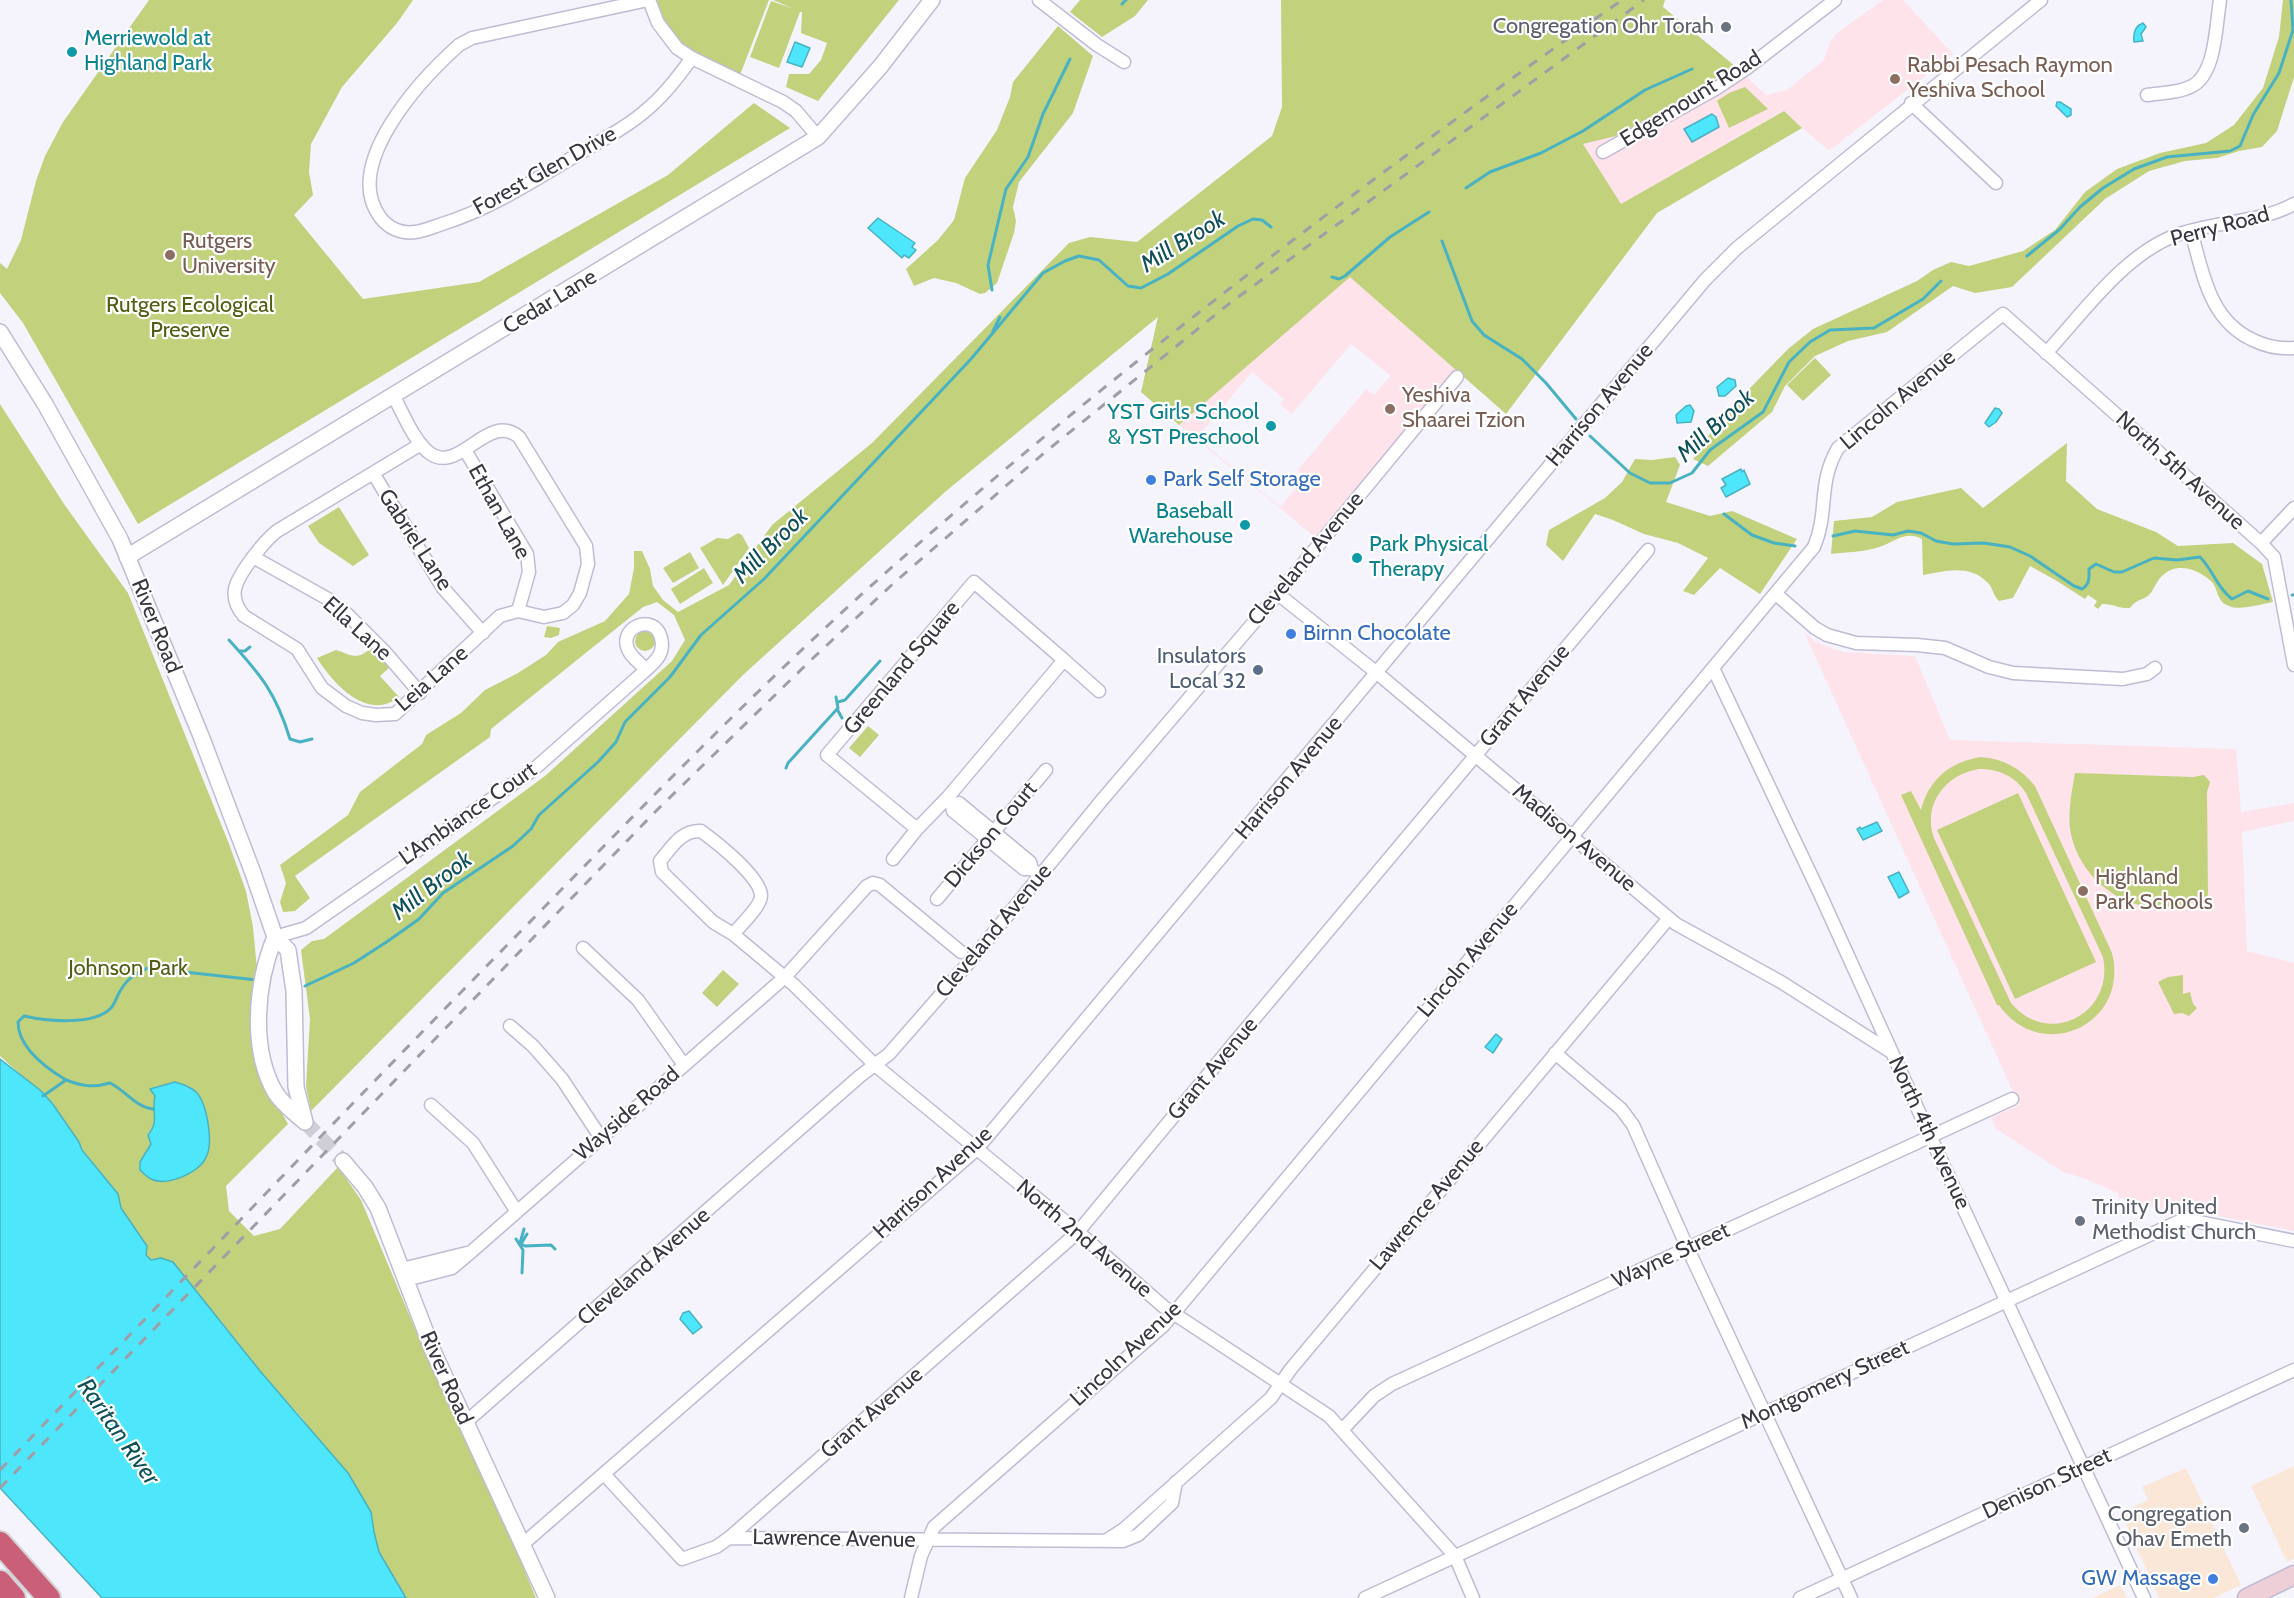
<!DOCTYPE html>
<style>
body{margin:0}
canvas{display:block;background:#f5f4fd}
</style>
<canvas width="2294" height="1598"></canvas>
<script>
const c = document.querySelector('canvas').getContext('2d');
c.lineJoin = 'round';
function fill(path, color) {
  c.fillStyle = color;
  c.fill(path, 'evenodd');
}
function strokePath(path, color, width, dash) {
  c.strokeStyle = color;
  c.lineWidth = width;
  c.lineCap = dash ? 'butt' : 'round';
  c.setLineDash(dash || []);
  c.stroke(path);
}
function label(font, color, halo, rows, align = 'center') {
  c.font = font + ' Cabin,sans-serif';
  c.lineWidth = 4.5;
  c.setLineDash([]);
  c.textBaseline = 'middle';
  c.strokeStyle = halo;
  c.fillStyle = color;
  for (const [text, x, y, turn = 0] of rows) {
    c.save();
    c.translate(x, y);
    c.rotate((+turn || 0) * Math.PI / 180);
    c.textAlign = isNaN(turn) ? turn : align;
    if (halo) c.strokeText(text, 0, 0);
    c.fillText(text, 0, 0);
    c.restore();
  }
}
fill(new Path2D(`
 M2294,1466V1559L2287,1562L2251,1486Z
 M2186,1468L2241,1585L2214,1598H2159L2126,1524L2129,1523L2124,1512L2148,1500L2142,1487Z
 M2120,1585L2127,1598H2092Z`), '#fae7d7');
fill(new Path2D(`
 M1883,0H1903L1953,54L1829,151L1783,111L1621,204L1583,144L1616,136L1667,108L1735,66L1766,95L1787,90L1824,60L1830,42L1837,33Z
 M1350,276L1460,374L1321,542L1179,425ZM1351,344L1391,376L1374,395L1366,389L1298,470L1305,477L1280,507L1197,438L1252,372L1284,399L1280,404L1292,414Z
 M1804,632L1815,642L1843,652L1915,656L1950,740L2236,749L2241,812L2294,803V821L2242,832L2247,951L2294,963V1231L2183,1209L2169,1211L2118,1197V1193L2086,1179L2063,1172L1996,1129L1991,1118L2019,1105Z`), '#fee3ea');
fill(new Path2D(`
 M149,0H413L397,23L342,87L311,144L309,172L313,195L294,215L363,299L479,282L668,175L754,103L790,128L138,524L23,323L0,293V263L7,269L21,240L36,181L45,156L63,122Z
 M649,0H769L738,80L677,48Z
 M773,0H899L818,101L786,87L789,74H809L821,60L827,43L801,33L802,12H800L779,68L750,57L771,1L794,9Z
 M1080,0H1148L1135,16L1102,37L1070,12Z
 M1281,0H1665L1663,7L1735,66L1667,108L1616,136L1583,144L1621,204L1784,111L1802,128L1657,213L1506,414L1350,277L1179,425L1141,392L1158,317L945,492L744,674L311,1111L306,1086L310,1019L301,950L312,941L324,939L545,776L672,661L685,640L674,615L657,602L643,607L491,729L490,737L295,876L310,898L295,911L283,912L280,902L286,883L280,865L348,815L360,792L422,744L426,735L461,713L485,690L518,673L546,655L558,642L605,621L629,594L634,568V551H642L650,569L653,586L663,600L678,612L729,585L772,525L872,443L1069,243L1090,237L1137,242L1272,136L1282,107Z
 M2283,0H2294V77L2277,131L2262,147L2239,151L2217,158L2185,161L2149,171L2105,199L2012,287L1975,293L1953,286L1887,332L1848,341L1815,356L1785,386L1772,412L1708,466L1693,459L1719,420L1788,349L1813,329L1917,281L1933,270L1951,262L1969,266L2023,251L2055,230L2085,192L2117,169L2160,153L2206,143L2234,125L2263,88L2279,37Z
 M1058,26L1093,56L1073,113L1019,182L1013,207L1016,221L1014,233L997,283L985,293L980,294L956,283L934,278L914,286L906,269L938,240L954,220L965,178L997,130L1010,97L1013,82Z
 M1745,87L1768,109L1729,128L1717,101L1729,93Z
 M1815,358L1831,375L1803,401L1787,385Z
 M0,404L64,504L128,593L229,844L246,891L253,927L257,969L261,1076L288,1124L226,1186L229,1211L254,1236L280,1229L338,1167L361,1200L423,1348L511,1538L536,1598H406L379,1552L374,1532L371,1512L302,1418L260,1371L221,1321L161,1258L151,1260L146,1255L147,1246L121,1208L118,1194L82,1149L79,1142L52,1103L0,1056Z
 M2067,443L2066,481L2097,509L2156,532L2178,546L2233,543L2262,564L2273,602C2260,604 2238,612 2227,605C2217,601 2218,589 2212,582C2199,569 2176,561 2162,576C2156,581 2154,590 2149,595C2142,601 2138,598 2130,608C2119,609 2112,603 2102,604L2098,609L2094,606L2097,601L2088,595L2085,599L2057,581L2030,566L2013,598L1999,601C1992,594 1993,587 1987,582C1969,564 1944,571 1923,575L1922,539C1905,530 1895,542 1879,547C1864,552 1847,552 1831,554L1834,521L1872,517L1897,502L1961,488L1983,508Z
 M1675,457L1680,465L1666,502L1710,516L1732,511L1797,539L1760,594L1720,568L1694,595L1683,591L1708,558L1678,543L1644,534L1613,520L1595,514L1563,561L1546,545L1549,530L1605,498L1622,482L1635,459L1652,460Z
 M339,507L369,555L353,566L319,543L308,526Z
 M738,533L742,535L749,548L723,585L700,548L717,538L728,539Z
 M690,552L699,568L673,583L663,568Z
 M704,568L713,583L680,604L671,589Z
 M547,626L560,628L559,635L551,638L544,637Z
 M635 641a10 10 0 1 1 20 0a10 10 0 1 1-20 0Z
 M371,648L390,667L380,676L399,697C368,722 333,684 317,658L336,650C351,655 357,661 371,648Z
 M868,726L879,735L860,757L849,748Z
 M1981,757C2003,759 2021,768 2035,786L2112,953C2130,1025 2041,1065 1999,1005H1997L1901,795L1911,791L1921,810C1929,779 1950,762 1981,757ZM1979,769C1999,769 2015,776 2026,793L2103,957C2115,1014 2048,1048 2011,1003L1934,838C1922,804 1946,774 1979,769Z
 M2075,773L2193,777L2204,775L2210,782L2207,792L2208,898C2189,904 2169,910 2149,907C2110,902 2075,868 2070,828C2068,810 2072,791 2075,773Z
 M2018,793L2096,962L2015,999L1937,830Z
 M723,970L739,984L717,1007L702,993Z
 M2183,975V994L2190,992L2193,1004L2197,1008L2189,1016L2182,1013L2174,1014L2158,982L2168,977Z`), '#c1d17c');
const water = new Path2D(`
 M2143,23L2146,27L2141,34L2143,41L2134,42C2133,34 2135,26 2143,23Z
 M795,42L810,48L802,67L787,62Z
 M2057,102H2060L2071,109V115L2067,117L2056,106Z
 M1712,114L1716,117L1719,127L1692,142L1684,129Z
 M878,218L915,243L912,247L916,250L909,258L904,255L902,258L868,228Z
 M1728,378L1735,380L1736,386L1725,396H1719L1717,387Z
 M1690,405L1694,411L1691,422L1677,423L1676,415L1686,406Z
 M1995,408L1999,409L2002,413L1996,422L1989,427L1985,423Z
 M1741,469L1742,472L1744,470L1750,484L1726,497L1721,488L1726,485L1722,479Z
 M1877,822L1882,831L1863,840L1857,829L1860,827L1861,829Z
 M1899,872L1909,892L1899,898L1888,877Z
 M1496,1034L1502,1039L1493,1053L1485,1047Z
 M0,1059L40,1090L52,1103L79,1142L82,1150L118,1194L121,1208L147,1246L146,1255L151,1260L161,1258L173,1262L260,1371L348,1473L371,1512L374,1532L379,1552L406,1598H102L0,1488Z
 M175,1082C182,1084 191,1087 196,1092C207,1103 213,1141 207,1155C201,1172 168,1187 151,1179C147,1177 143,1173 140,1170V1162L151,1144L148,1135C160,1121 151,1112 155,1096L150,1089Z
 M689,1311L702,1327L693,1334L680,1319L683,1313Z`);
fill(water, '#4ee6fa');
strokePath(water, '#48b2c2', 1.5);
strokePath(new Path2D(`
 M1122,4L1126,0
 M1466,188L1490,172L1541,153L1583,131L1645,90L1692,69
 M1442,241L1472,321L1484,335L1522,359L1546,383L1576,419
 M2027,256L2060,229L2080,207L2103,188L2134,169L2167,157L2230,151L2240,146L2253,115L2279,73L2293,30L2291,0
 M1332,277L1339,279L1345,276L1390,237L1429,212
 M992,290L988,265L1006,189L1028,157L1043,114L1070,59
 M993,331L1000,317
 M1590,436L1630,473L1650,483H1670L1692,473L1710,450L1763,412L1789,362L1810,342L1830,330L1874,328L1923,299L1941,281
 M1724,514L1752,535L1774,543L1795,546
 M1833,536L1855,531L1893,535L1908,531L1921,533L1936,541L1953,544L1984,543L2010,547L2030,556L2074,586L2082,589C2090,584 2089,578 2089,569L2096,564L2114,572H2122L2154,558L2177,560L2200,557C2213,570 2217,588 2232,599L2248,591L2268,599
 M2292,595H2294
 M229,640C261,675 276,693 290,739L300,742L312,739
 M239,651H245L250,647
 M838,702L845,700L880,661
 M837,709L842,718
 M786,768L788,763L838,708L836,697
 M305,986L354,963L388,941L419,919L443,893L513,846L531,829L539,815L598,762L616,742L625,722L670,677L701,635L764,579L971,359L1043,273L1065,261L1079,256L1099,260L1128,286L1141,288L1168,274L1238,226L1253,219L1262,220L1271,227
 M66,1080C46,1068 18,1048 18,1022L24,1016C46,1021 94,1026 111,1008C114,1005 116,999 118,995C125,981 133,974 148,968L257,980
 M43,1096L66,1080C82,1086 93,1088 110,1083C125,1090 135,1107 153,1109
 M516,1239L523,1250L522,1273
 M520,1243L524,1229
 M520,1243L521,1244L527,1234
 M521,1244L525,1246L551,1245L555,1249`), '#48b2c2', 3);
strokePath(new Path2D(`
 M305,1122L343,1161`), '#cfced7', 15, [15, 8]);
const minor = new Path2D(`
 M648,0L472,38L459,45C422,78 341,164 380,217C388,228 401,234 415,232C424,231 433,227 442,224C490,209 531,182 575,156C598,142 623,130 644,112C663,97 677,78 692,58
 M649,0L658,23L677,48L692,58L783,102L796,111L818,137
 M1039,0L1097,45L1124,62
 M2147,95C2161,93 2179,93 2192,86C2216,74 2216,24 2220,0
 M1911,103L1996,183
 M1603,152L1717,88L1747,68L1835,0
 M2191,231C2203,273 2209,320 2253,340C2265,346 2280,349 2294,348
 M2046,353C2083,313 2123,256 2174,236C2213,221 2257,224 2294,204
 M393,395C403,413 412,437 427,451C458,479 487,410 519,437L586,546L588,564L580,593L573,605L563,613L544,617L518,611L500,616L395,714L376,715L362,713L346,706L322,688L297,649L244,616C237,608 233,600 235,589C238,574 264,541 277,531L421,444
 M465,450L527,554L529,572L518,611
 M373,473L443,588L483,633
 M2261,543L2294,508
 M253,557L328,599L343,610L384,651L420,693
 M1278,594L1377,673L1676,924L1781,982L1891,1052
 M1776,594L1815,628L1827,635L1856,643L1917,645L1945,648L1989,667L2013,673L2123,679L2147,674L2155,668
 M1713,668L1820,894L1930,1136L2144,1598
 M917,829L827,755L974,582L1064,660
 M893,859L917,829L948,797L1064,660L1099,691
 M1032,869H1024L953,811L952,805L959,803L1030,862L1032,869L1040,876
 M937,899L1046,770
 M733,934C740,926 761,906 761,896C761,877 716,842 701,831C681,830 672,847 660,861L662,872L713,922L733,934L794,985L875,1065L1078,1232L1164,1307L1329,1416L1455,1556L1473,1598
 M275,937L306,928L533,770L646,670C656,661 665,653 661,638C655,611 614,628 630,653C634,659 641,664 646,670
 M583,948L638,1000L684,1065
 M510,1026L533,1046L562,1079L601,1138
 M1555,1053L1621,1109L1633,1125L1688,1249L1851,1598
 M431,1105L473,1143L517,1212
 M402,1269L467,1253
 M406,1280L452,1268L471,1252L785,977L867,886L873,883L880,885L961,952
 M466,1422L860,1076L889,1054L972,959L1102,800L1278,594L1457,377
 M1342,1430L1374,1396L1392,1384L2012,1099
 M604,1474L682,1559L716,1547L729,1538L1123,1541L1138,1535L1172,1503L1176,1482
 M729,1538L1078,1232L1234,1043L1648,550
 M1107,1540L1124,1529L1271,1398L1290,1370L1669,918
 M523,1544L977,1149L1705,280L1737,248L2041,0
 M911,1598L921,1556L934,1527L1164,1325L1814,547C1829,512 1817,484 1838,448L2003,314L2261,543L2274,557L2294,665
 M1365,1598L2184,1219L2294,1241
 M1800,1598L2294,1370`);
const tertiary = new Path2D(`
 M0,332L45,404L120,539L201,736L253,873L275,937L288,950L294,991L296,1087L305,1122
 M127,557L818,137L880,67L932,0
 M275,937C256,983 250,1048 275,1092C282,1104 295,1113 305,1122
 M343,1161L365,1187L378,1208L433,1351L547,1598`);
const secondary = new Path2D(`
 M2247,1598L2294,1575`);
const motorway = new Path2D(`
 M0,1543L49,1598
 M0,1582L14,1598`);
strokePath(minor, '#bfbcd3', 15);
strokePath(tertiary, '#bfbcd3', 18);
strokePath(secondary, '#bfbcd3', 21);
strokePath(motorway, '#d3d3d5', 26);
strokePath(minor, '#fff', 12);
strokePath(tertiary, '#fff', 15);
strokePath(secondary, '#efcfd7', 18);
strokePath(motorway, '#ca5f79', 22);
strokePath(new Path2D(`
 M0,1470C173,1290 346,1109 521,931C647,802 772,672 908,553C1134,354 1376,174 1622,0
 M0,1488L656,811L812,659L896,581L1044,453L1230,303L1644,0`), '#9f9ea7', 3, [10, 10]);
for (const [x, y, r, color] of [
 [1726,27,6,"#6b7280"],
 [72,52,6,"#0f9aa8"],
 [1895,79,6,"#8d6e63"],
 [170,255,6,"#8d6e63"],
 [1390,409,6,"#8d6e63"],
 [1271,426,6,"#0f9aa8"],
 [1151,480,6,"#3f7fe0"],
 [1245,525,6,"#0f9aa8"],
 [1357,558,6,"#0f9aa8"],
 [1291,634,6,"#3f7fe0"],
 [1258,670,6,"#5c6f8a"],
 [2083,891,6,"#8d6e63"],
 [2080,1221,6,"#6b7280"],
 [2244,1528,6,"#6b7280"],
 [2213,1579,6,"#3f7fe0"]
]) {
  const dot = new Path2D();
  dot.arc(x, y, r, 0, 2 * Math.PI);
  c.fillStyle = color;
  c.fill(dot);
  strokePath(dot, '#fff', 2);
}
label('22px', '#5b616d', '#fff', [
 ["Congregation Ohr Torah",1714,27],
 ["Trinity United",2092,1208,"left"],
 ["Methodist Church",2092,1233,"left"],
 ["Congregation",2232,1515],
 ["Ohav Emeth",2232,1540]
], 'right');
label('22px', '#0d838f', '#fff', [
 ["Merriewold at",84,39],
 ["Highland Park",84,64],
 ["YST Girls School",1259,413,"right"],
 ["& YST Preschool",1259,438,"right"],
 ["Baseball",1233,512,"right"],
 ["Warehouse",1233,537,"right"],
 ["Park Physical",1369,545],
 ["Therapy",1369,570]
], 'left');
label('22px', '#785e54', '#fff', [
 ["Rabbi Pesach Raymon",1907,66],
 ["Yeshiva School",1907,91],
 ["Rutgers",182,242],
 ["University",182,267],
 ["Yeshiva",1402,396],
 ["Shaarei Tzion",1402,421],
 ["Highland",2095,878],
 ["Park Schools",2095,903]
], 'left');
label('22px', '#393741', '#fff', [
 ["Edgemount Road",1691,99,-32],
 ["Forest Glen Drive",545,171,-29],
 ["Perry Road",2220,227,-15],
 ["Cedar Lane",550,302,-31],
 ["Lincoln Avenue",1898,400,-40],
 ["Harrison Avenue",1600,405,-50],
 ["North 5th Avenue",2180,471,42],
 ["Ethan Lane",499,512,61],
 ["Gabriel Lane",415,540,57],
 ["Cleveland Avenue",1306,559,-50],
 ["River Road",156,626,68],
 ["Ella Lane",357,629,42],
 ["Greenland Square",902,668,-50],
 ["Leia Lane",432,679,-41],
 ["Grant Avenue",1525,696,-50],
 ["Harrison Avenue",1289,778,-50],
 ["L'Ambiance Court",468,814,-35],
 ["Dickson Court",991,835,-50],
 ["Madison Avenue",1574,838,40],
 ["Cleveland Avenue",994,931,-50],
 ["Lincoln Avenue",1468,960,-50],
 ["Grant Avenue",1213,1069,-50],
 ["Wayside Road",627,1114,-41],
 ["North 4th Avenue",1929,1133,65],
 ["Harrison Avenue",933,1183,-43],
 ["Lawrence Avenue",1427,1205,-50],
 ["North 2nd Avenue",1084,1239,40],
 ["Wayne Street",1671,1256,-25],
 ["Cleveland Avenue",644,1267,-41],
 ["Lincoln Avenue",1126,1354,-43],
 ["River Road",446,1378,66],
 ["Montgomery Street",1825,1385,-25],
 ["Grant Avenue",872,1413,-41],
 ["Denison Street",2047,1484,-25],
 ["Lawrence Avenue",834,1539,1]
]);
label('22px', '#535d14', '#fff', [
 ["Rutgers Ecological",190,306],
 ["Preserve",190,331],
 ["Johnson Park",128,969]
]);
label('22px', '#366cbe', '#fff', [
 ["Park Self Storage",1163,480],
 ["Birnn Chocolate",1303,634],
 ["GW Massage",2201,1579,"right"]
], 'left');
label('22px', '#4e5e75', '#fff', [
 ["Insulators",1246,657],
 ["Local 32",1246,682]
], 'right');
label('italic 24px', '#105159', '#fff', [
 ["Mill Brook",1183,242,-32],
 ["Mill Brook",1716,426,-42],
 ["Mill Brook",771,546,-45],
 ["Mill Brook",432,886,-38],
 ["Raritan River",118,1432,55]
]);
</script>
